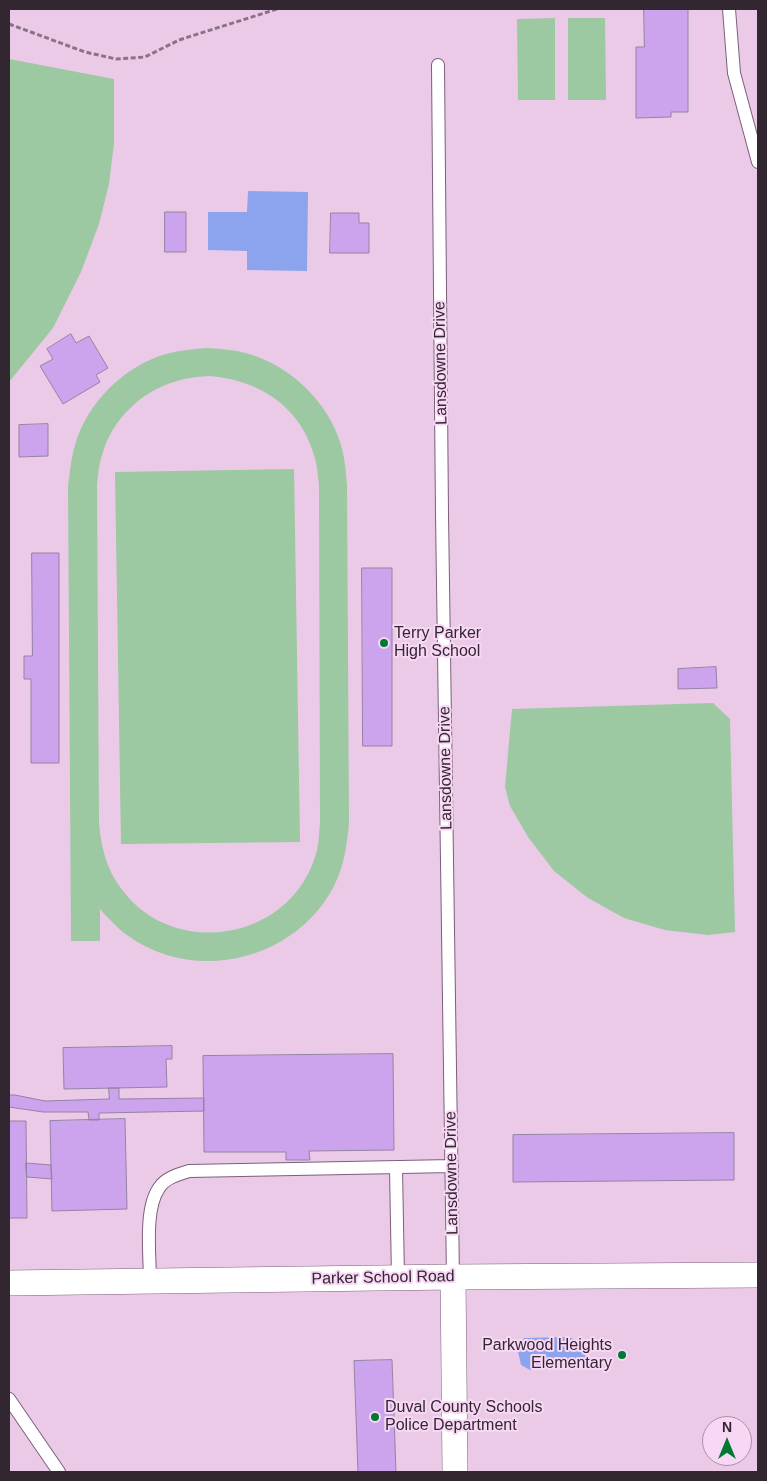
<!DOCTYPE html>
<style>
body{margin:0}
#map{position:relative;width:767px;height:1481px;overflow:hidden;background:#ebcae8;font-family:Helvetica,sans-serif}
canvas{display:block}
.frame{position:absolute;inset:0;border:10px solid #322631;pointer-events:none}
.north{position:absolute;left:702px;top:1416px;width:50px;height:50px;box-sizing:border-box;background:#f8d7f5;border:1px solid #a990a7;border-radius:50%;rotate:0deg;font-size:14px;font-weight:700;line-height:20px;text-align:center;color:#322631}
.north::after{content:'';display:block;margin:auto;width:18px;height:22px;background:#007a31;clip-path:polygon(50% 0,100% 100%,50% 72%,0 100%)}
</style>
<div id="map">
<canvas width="767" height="1481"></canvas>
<div class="frame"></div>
<div class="north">N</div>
</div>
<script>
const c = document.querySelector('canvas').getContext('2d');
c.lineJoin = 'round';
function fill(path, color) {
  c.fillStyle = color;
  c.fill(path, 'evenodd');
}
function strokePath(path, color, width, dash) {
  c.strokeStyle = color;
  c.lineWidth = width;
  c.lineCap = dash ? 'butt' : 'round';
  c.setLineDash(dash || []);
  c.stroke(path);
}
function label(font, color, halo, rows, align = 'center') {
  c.font = font + ' Helvetica,sans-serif';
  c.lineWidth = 4;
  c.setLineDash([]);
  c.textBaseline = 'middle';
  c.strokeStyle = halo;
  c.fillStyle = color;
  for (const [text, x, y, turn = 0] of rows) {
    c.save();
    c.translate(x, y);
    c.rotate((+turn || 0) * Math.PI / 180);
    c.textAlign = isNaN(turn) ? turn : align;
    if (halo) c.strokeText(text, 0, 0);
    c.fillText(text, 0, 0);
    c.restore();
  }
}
fill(new Path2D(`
 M555,18V100H518L517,19Z
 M568,18H605L606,100H568Z
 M9,59L114,79V143L109,184L99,224L81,272L53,328L9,382Z
 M208,348C222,349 236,350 249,354C291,366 329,403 341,445C345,459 346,472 347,486L349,823C347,845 344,866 334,886C296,960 195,985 127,935C117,928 108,918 100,909V941H71L68,486C70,472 71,459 75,445C87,403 124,366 166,354C180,350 194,349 208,348ZM208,376C256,379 298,404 313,452C317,463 318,475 319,486L320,823C319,834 319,846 315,857C288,942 171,960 120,887C106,868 101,846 99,823L97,486C98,475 99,463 103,452C113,419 141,392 174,382C185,378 196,377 208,376Z
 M294,469L300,842L121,844L115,472Z
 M713,703L730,719L735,932L708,935L665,930L624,918L588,898L554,871L528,837L510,806L505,787L512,709Z`), '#9cc8a2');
fill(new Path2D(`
 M248,191L308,192L307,271L247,270V251L208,250V212H247Z
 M568,1337L579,1341L588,1349L585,1360L579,1368L530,1370L521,1365L517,1347L524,1338Z`), '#8ba4ed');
const building = new Path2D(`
 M644,9H688V112H671V117L636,118V47H644Z
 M165,212H186V252H165Z
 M331,213H359V223H369V253H330Z
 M71,334L76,343L89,336L108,368L96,375L100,382L63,404L40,366L53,359L47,349Z
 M48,424V456L19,457V425Z
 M32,553H59V763H31V679H24V656H32Z
 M362,568H392V746H363Z
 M716,667L717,688L678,689V669Z
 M172,1046V1059H166L167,1087L64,1089L63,1048Z
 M393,1054L394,1150L309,1151L310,1160H286V1152H204L203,1056Z
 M109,1088H119V1099L204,1098V1111L99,1113V1120H89L88,1112H43L9,1107V1095H15L45,1101L109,1099Z
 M125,1119L127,1209L52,1211L50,1121Z
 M9,1121H26L27,1218H9Z
 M734,1133V1180L513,1182V1135Z
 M26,1163L51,1165L52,1179L27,1177Z
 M392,1360L396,1472H358L354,1361Z`);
fill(building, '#cca4ed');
strokePath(building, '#9482a4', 1);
const service = new Path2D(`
 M729,9L734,73L758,162
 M438,65L442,514L453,1277
 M396,1168L398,1278
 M150,1281C150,1256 144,1209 159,1188C165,1178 179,1174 189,1171L452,1166
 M9,1399L59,1472`);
const minor = new Path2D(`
 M453,1277L455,1472
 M9,1283L453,1277L758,1275`);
strokePath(service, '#7c5f7a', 14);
strokePath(minor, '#7c5f7a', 26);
strokePath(new Path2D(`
 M9,24L85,52L116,59L145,57L179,40L277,9`), '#897387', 3, [5, 2.5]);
strokePath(service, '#fff', 12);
strokePath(minor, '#fff', 25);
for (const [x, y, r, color] of [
 [384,643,5,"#007a31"],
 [622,1355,5,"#007a31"],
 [375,1417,5,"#007a31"]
]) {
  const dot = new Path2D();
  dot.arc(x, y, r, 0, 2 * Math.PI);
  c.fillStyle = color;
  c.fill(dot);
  strokePath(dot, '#f8d7f5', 2);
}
label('16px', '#322631', '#f8d7f5', [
 ["Lansdowne Drive",441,363,-91],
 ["Lansdowne Drive",446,768,-91],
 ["Lansdowne Drive",452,1173,-91],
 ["Parker School Road",383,1278,-1]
]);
label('16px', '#322631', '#f8d7f5', [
 ["Terry Parker",394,634],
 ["High School",394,652],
 ["Parkwood Heights",612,1346,"right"],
 ["Elementary",612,1364,"right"],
 ["Duval County Schools",385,1408],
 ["Police Department",385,1426]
], 'left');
</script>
